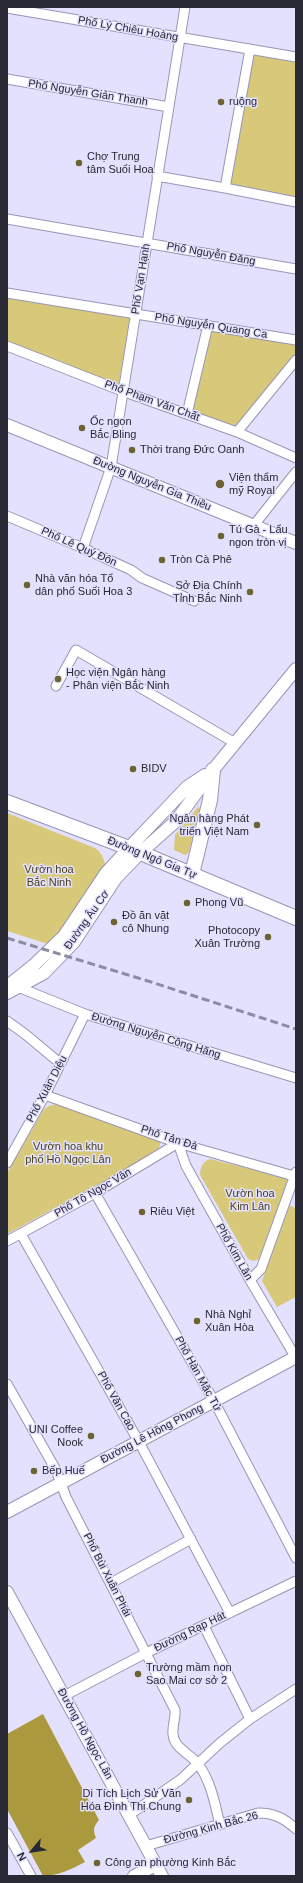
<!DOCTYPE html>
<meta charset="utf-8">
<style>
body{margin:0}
#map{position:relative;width:303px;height:1883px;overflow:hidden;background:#e3e1fd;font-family:Arial,sans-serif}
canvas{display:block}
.frame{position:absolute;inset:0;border:8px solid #292835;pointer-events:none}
.north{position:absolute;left:12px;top:1831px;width:40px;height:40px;-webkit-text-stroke:3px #e3e1fd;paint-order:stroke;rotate:241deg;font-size:11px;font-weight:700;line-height:16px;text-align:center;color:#292835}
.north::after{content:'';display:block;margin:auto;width:14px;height:18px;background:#292835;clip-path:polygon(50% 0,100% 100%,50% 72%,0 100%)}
</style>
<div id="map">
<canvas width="303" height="1883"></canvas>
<div class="frame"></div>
<div class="north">N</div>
</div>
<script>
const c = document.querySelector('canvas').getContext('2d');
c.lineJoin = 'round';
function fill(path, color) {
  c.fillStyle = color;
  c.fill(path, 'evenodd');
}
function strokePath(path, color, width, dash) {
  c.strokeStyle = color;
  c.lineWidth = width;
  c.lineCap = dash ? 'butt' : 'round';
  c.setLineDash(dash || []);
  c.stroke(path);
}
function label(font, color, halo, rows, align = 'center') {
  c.font = font + ' Arial,sans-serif';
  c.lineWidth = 3;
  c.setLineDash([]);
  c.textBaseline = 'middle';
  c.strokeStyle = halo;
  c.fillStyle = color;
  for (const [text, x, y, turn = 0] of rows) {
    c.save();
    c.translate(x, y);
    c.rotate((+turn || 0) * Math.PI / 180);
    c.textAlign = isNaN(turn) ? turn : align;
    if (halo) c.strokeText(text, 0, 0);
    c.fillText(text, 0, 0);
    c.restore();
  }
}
fill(new Path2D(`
 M250,53L296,58L295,200L227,188Z
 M8,296L132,316L119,382L115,385L7,343Z
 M211,329L296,343V356L238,427L234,428L192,412Z
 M198,807H199L200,810L189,852L185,855L174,850L175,835Z
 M7,813L95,848C102,852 104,860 106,868L51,945L7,931Z
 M56,1104L158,1140L161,1141L159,1148L145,1159L7,1234V1173L44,1109L49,1106Z
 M210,1159L283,1177L288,1181L259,1259L253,1261L248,1259L200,1175C200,1168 203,1161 210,1159Z
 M288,1205L296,1208V1297L277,1307L262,1281Z`), '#d8c879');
fill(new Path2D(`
 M43,1714L99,1820C93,1827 93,1830 96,1838L78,1850L85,1862C72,1869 57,1876 43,1876L7,1809V1734Z`), '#ab993d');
const street = new Path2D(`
 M7,8L296,57
 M250,49L225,188L296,202
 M7,79L169,107
 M157,176L225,188
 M7,219L296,269
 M7,293L296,340
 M7,346L122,391L237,432L296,458
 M187,414L208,325
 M237,432L296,360
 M7,516L83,548L131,570L142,578L194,601
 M254,525L296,472
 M83,548L111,467L185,7
 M56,686L76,650L235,743
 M18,987L85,1014L296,1078
 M7,1021L25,1034L61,1064
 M45,1095L178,1143L294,1176
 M7,1163L45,1095L85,1014
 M95,1193L214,1401L296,1558
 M21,1234L139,1442L230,1613
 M7,1241L95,1193L178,1143L186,1166L250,1280L296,1358
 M250,1280L261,1269L296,1172
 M7,1384L56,1470L66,1497L175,1710C176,1721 169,1732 176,1743C181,1751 192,1756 198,1764C211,1781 215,1804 220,1825
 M111,1583L191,1539
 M204,1626L250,1719
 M64,1696L146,1653L296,1581
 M129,1815L180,1780L220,1743L250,1719L296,1689
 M7,1833L31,1876
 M146,1846L258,1813C274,1813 284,1818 296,1829`);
const secondary = new Path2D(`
 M7,425L296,543
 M9,985L34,965L64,936L106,873L129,848L187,787L205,775
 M7,993L44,973L74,942L116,878L140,853L176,821L213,770L296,669
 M7,1512L296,1357
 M7,1592L162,1876
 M134,1876L156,1865`);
const primary = new Path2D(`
 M7,802L129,848L296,918
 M192,874L210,800L213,770`);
strokePath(street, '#9895b6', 11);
strokePath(secondary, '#9895b6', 14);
strokePath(primary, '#9895b6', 16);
strokePath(street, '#fff', 9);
strokePath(secondary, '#fff', 12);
strokePath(primary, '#fff', 14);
strokePath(new Path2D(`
 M7,938L148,981L296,1029`), '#8d8ba1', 3, [8, 4]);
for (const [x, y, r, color] of [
 [221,102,4,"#6d6330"],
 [79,163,4,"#6d6330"],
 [82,428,4,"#6d6330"],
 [132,450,4,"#6d6330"],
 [220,484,5,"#6d6330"],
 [221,536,4,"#6d6330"],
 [162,560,4,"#6d6330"],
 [27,585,4,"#6d6330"],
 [250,592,4,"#6d6330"],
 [58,679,4,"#6d6330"],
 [133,769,4,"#6d6330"],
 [257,825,4,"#6d6330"],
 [187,903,4,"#6d6330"],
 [114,922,4,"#6d6330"],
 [268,937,4,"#6d6330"],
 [142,1212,4,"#6d6330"],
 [197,1321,4,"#6d6330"],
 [91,1436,4,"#6d6330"],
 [34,1471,4,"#6d6330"],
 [138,1674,4,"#6d6330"],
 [189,1800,4,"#6d6330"],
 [97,1863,4,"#6d6330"]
]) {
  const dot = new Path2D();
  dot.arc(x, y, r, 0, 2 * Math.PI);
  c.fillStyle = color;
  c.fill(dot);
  strokePath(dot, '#e3e1fd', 1.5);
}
label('11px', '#292835', '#e3e1fd', [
 ["Phố Lý Chiêu Hoàng",128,29,10],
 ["Phố Nguyễn Giản Thanh",88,93,9],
 ["Phố Nguyễn Đăng",211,254,10],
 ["Phố Vạn Hạnh",141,279,-81],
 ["Phố Nguyễn Quang Ca",211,326,9],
 ["Phố Phạm Văn Chất",152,401,20],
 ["Đường Nguyễn Gia Thiều",152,484,22],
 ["Phố Lê Quý Đôn",79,547,24],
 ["Đường Ngô Gia Tự",152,858,22],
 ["Đường Âu Cơ",87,920,-55],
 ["Đường Nguyễn Công Hãng",156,1036,17],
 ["Phố Xuân Diệu",47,1089,-62],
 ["Phố Tản Đà",169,1138,18],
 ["Phố Tô Ngọc Vân",93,1193,-30],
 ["Phố Kim Lân",234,1252,61],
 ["Phố Hàn Mặc Tử",198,1374,61],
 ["Phố Văn Cao",116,1401,61],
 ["Đường Lê Hồng Phong",152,1434,-28],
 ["Phố Bùi Xuân Phái",107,1575,63],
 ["Đường Rạp Hát",190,1632,-26],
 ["Đường Hồ Ngọc Lân",85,1734,61],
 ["Đường Kinh Bắc 26",211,1828,-15]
]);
label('11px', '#292835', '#e3e1fd', [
 ["ruộng",229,102],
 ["Chợ Trung",87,157],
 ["tâm Suối Hoa",87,170],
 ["Ốc ngon",90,422],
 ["Bắc Bling",90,435],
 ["Thời trang Đức Oanh",140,450],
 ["Viện thẩm",229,478],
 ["mỹ Royal",229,491],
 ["Tú Gà - Lẩu",229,530],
 ["ngon tròn vị",229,543],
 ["Tròn Cà Phê",170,560],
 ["Nhà văn hóa Tổ",35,579],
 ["dân phố Suối Hoa 3",35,592],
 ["Sở Địa Chính",242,586,"right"],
 ["Tỉnh Bắc Ninh",242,599,"right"],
 ["Học viện Ngân hàng",66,673],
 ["- Phân viện Bắc Ninh",66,686],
 ["BIDV",141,769],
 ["Ngân hàng Phát",249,819,"right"],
 ["triển Việt Nam",249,832,"right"],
 ["Phong Vũ",195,903],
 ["Đồ ăn vặt",122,916],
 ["cô Nhung",122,929],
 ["Photocopy",260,931,"right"],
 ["Xuân Trường",260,944,"right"],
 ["Riêu Việt",150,1212],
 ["Nhà Nghỉ",205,1315],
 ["Xuân Hòa",205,1328],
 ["UNI Coffee",83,1430,"right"],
 ["Nook",83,1443,"right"],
 ["Bếp Huế",42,1471],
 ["Trường mầm non",146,1668],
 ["Sao Mai cơ sở 2",146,1681],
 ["Di Tích Lịch Sử Văn",181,1794,"right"],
 ["Hóa Đình Thị Chung",181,1807,"right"],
 ["Công an phường Kinh Bắc",105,1863]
], 'left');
label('11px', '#48411a', '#e3e1fd', [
 ["Vườn hoa",49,870],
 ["Bắc Ninh",49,883],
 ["Vườn hoa khu",68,1147],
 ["phố Hồ Ngọc Lân",68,1160],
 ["Vườn hoa",250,1194],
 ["Kim Lân",250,1207]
]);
</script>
